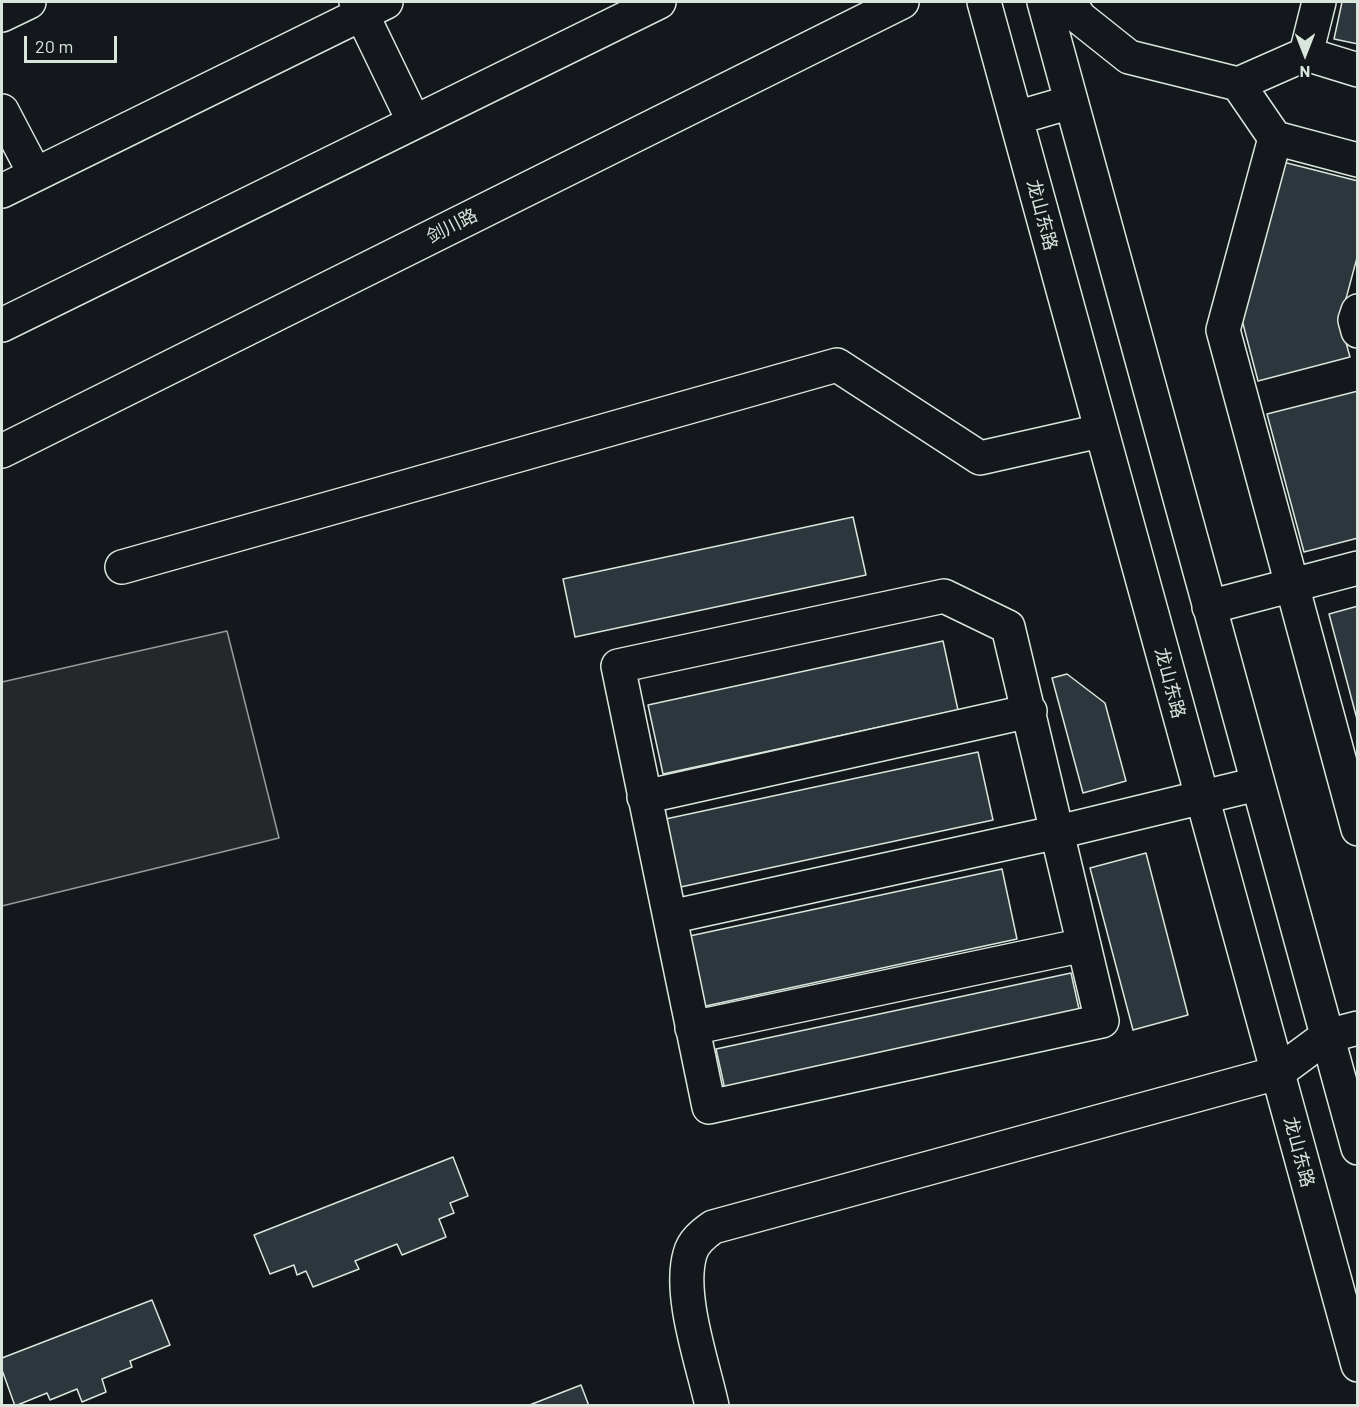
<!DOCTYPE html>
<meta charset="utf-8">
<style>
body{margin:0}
#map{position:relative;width:1359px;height:1407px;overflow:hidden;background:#14181c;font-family:Barlow,sans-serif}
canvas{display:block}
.frame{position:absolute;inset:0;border:3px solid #d8e6dc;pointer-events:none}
.north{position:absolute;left:1275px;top:24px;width:60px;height:60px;-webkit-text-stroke:4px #14181c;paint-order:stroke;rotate:180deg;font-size:16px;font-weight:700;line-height:24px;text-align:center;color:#d8e6dc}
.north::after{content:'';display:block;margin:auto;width:21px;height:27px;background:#d8e6dc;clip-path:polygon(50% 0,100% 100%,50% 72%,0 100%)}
.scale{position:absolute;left:24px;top:36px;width:93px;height:27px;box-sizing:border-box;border:3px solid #d8e6dc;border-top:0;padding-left:8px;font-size:18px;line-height:21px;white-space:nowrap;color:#d8e6dc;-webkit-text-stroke:4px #14181c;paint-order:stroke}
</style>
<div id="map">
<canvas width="1359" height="1407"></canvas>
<div class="frame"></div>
<div class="north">N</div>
<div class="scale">20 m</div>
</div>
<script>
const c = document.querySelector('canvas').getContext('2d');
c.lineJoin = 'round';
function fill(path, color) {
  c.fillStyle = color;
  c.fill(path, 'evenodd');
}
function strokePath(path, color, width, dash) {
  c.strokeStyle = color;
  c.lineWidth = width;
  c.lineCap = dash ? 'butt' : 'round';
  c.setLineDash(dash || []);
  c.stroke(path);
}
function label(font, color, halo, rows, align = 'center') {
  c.font = font + ' Barlow,"Noto Sans SC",sans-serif';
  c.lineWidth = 4.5;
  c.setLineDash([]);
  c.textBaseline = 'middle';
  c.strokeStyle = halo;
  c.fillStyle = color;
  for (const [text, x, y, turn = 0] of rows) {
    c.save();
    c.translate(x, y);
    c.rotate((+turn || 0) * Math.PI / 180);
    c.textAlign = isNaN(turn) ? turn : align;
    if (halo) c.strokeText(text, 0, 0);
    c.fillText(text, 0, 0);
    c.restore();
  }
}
const parking = new Path2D(`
 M227,631L279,838L2,906V682Z`);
fill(parking, '#24282b');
strokePath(parking, '#939e99', 1.5);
const building = new Path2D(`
 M1342,2H1358V44L1334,39Z
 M1283,162L1358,181V254L1340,321L1350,357L1258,381L1242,320Z
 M1358,391V538L1304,552L1267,414Z
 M853,517L866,575L575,637L563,579Z
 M1358,606V723L1329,614Z
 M943,641L958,710L663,774L648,705Z
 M1067,674L1105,703L1126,781L1083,793L1052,678Z
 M978,752L993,820L676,888L661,820Z
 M1146,853L1188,1015L1133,1030L1090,868Z
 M1002,869L1017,939L701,1007L685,937Z
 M1071,973L1081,1018L726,1094L716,1049Z
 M453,1157L468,1196L450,1203L454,1213L439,1219L446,1237L402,1255L397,1244L355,1261L359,1269L313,1287L306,1271L297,1275L294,1265L270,1274L254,1235Z
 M152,1300L170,1345L130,1361L132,1367L102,1379L106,1392L82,1402L77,1389L50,1400L47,1393L15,1406L2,1370V1358Z
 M581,1385L589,1406H527Z`);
fill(building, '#2c363c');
strokePath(building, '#d8e6dc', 1.5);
const minor = new Path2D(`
 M356,2L414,122
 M984,2L1358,1365
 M1044,2L1358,1148
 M1069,2L1080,18L1129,57L1238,84L1306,54L1358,70
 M2,15L29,2
 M1306,54L1319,2
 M1238,84L1275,138L1358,160
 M2,111L35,174
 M1016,118L1071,102
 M1275,138L1223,330L1358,829
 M2,191L386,2
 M1358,311L1355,320L1358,331
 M122,567L837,365L980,458L1100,431
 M944,596L1008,627L1102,1021L709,1107L618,666Z
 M1209,607L1358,568
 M644,797L1030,711
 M670,917L1058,832L1257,784
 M692,1028L1084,945
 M712,1406C703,1364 678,1295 690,1254C693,1242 703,1234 713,1227L1277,1073L1327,1036L1358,1028`);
const highway = new Path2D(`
 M2,325L659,2
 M2,451L902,2`);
strokePath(minor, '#d8e6dc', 36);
strokePath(highway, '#d8e6dc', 36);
strokePath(minor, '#14181c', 33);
strokePath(highway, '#14181c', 33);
label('18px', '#d8e6dc', '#14181c', [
 ["龙山东路",1042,215,75],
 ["剑川路",452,226,-27],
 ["龙山东路",1170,683,75],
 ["龙山东路",1299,1152,75]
]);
</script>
